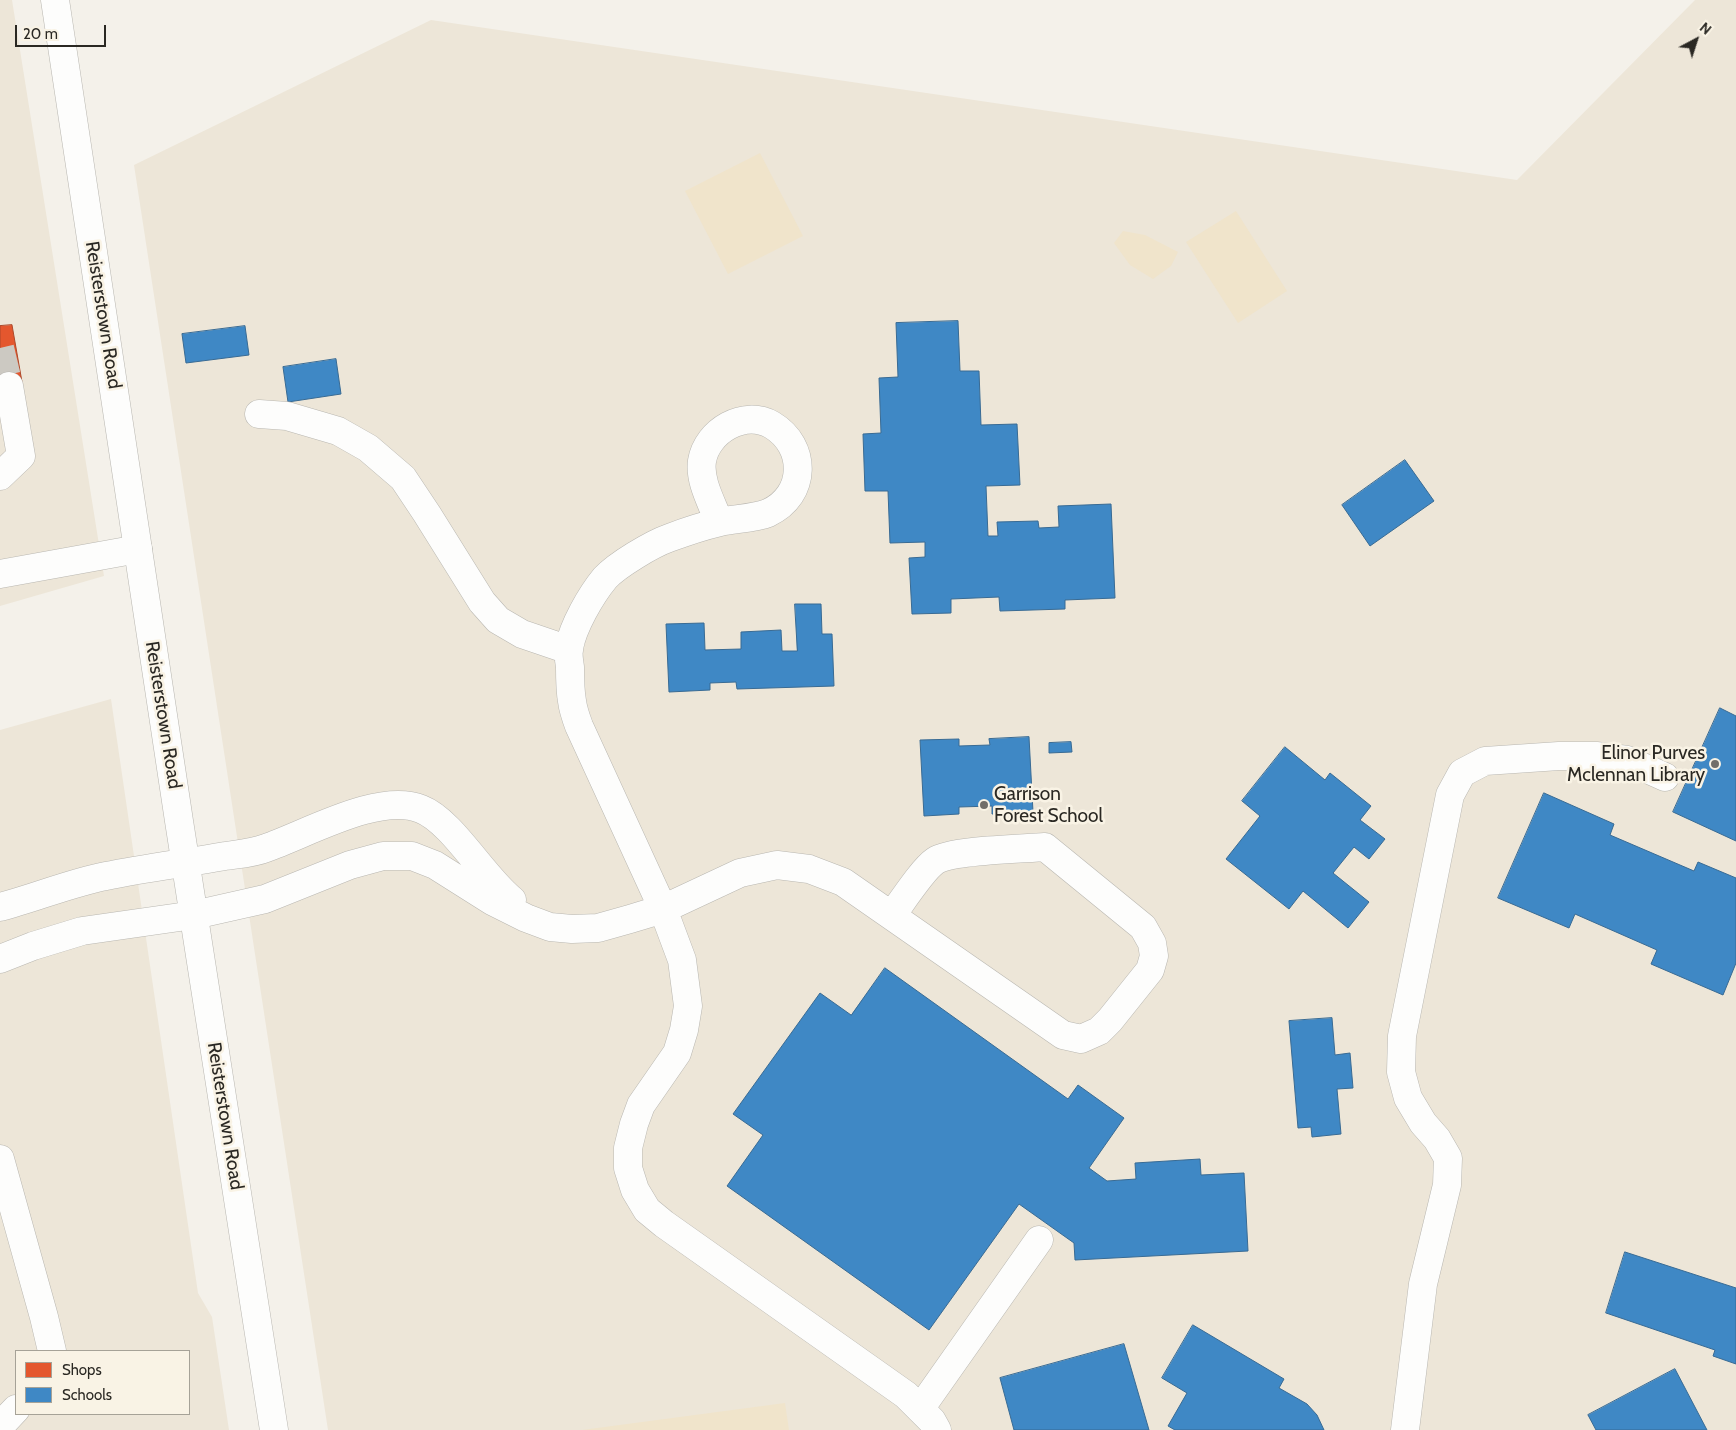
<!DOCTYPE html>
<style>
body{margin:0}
#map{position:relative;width:1736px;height:1430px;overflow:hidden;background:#f4f1ea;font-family:Cabin,sans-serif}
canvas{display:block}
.legend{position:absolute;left:15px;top:1350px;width:175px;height:65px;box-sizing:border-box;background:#f9f3e5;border:1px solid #a6a297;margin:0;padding:6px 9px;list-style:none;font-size:15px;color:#2a2823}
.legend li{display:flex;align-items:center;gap:10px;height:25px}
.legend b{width:25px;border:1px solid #a6a297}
.north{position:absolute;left:1671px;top:15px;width:50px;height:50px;-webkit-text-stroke:4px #f9f3e5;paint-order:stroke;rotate:40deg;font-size:14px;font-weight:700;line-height:20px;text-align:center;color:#2a2823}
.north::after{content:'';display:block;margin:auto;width:18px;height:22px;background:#2a2823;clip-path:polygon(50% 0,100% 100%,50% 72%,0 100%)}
.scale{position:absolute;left:15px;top:25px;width:91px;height:22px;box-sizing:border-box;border:2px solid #2a2823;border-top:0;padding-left:6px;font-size:15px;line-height:18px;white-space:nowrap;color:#2a2823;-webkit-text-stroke:4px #f9f3e5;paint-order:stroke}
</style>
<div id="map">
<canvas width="1736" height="1430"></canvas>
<ul class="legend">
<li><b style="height:14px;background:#e4572e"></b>Shops</li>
<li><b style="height:14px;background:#3f88c5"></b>Schools</li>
</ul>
<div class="north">N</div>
<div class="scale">20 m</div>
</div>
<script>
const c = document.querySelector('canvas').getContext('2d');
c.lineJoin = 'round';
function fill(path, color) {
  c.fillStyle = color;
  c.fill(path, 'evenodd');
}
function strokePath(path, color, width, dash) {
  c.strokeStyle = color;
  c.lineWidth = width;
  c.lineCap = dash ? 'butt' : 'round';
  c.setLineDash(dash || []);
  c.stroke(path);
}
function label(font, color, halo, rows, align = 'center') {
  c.font = font + ' Cabin,sans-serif';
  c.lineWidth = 5;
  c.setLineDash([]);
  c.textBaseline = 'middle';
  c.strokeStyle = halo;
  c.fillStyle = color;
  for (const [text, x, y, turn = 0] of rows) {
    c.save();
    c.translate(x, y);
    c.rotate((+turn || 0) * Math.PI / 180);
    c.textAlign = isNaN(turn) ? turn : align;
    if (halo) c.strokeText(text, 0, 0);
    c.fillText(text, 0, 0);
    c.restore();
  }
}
fill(new Path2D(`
 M0,0H12L104,576L0,606Z
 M1695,0H1736V1430H328L134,165L431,20L1517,180Z
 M111,699L198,1293L212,1317L229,1430H0V730ZM16,1351H189V1414H16Z`), '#ede6d8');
fill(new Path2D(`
 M760,153L803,236L728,274L685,191Z
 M1236,211L1287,291L1238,323L1186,242Z
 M1123,231L1145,235L1178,252L1171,266L1153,279L1130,265L1114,243Z
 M785,1403L789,1430H582Z`), '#f0e4cb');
const shops = new Path2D(`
 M12,325L22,382L0,387V326Z`);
fill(shops, '#e4572e');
strokePath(shops, '#ac492b', 1);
const schools = new Path2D(`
 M958,321L960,371H979L981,425L1017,424L1020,485L986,486L988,536H998L997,522L1038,521L1039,528L1059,527L1058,506L1111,504L1115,598L1065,600V609L1000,611L999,597L951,599V613L912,614L909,558L925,557V542L890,543L888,491H865L863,434L881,433L879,378L898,377L896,323Z
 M245,326L249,355L186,363L182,334Z
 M336,359L341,394L288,402L283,367Z
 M1405,460L1434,501L1370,546L1342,505Z
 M795,604H821L822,634H832L834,686L737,689L736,682L710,683V690L669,692L666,624L704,623L705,650L741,649V632L781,630L782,651H797Z
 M1720,708L1736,716V841L1673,812Z
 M1029,737L1033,812L992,814V806L959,807V814L924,816L920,740L959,739V746L990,745L989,739Z
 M1071,742L1072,752L1049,753V743Z
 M1285,747L1325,780L1330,773L1371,806L1360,820L1385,839L1369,859L1354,847L1333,873L1369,902L1348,928L1303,891L1289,909L1226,859L1260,816L1242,801Z
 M1544,793L1614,824L1610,835L1694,871L1698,862L1736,878V963L1723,995L1651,964L1657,950L1575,914L1569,928L1498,898Z
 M885,968L1068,1099L1078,1085L1124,1118L1089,1168L1107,1181L1136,1179L1135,1163L1200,1159L1201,1175L1244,1173L1248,1251L1075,1260L1074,1243L1019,1204L929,1330L727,1186L763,1135L733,1114L820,993L851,1015Z
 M1332,1018L1335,1055L1350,1053L1353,1088L1337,1089L1341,1134L1312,1137L1311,1127L1298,1128L1289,1021Z
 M1625,1252L1736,1288V1364L1713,1356L1715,1350L1606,1313Z
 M1193,1325L1284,1379L1279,1388L1307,1404L1317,1415L1324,1430H1175L1168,1426L1187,1393L1162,1378Z
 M1124,1344L1149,1430H1014L1000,1378Z
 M1675,1369L1707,1430H1596L1588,1415Z`);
fill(schools, '#3f88c5');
strokePath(schools, '#396b94', 1);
strokePath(new Path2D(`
 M0,348L9,386`), '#ccc9c2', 28, [28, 14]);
const minor = new Path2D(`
 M259,414L287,416L338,431L368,448L403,478L427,514L482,602L498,620L522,634L569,650
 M0,476L21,456L9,386
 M719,522C712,503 699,481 702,461C707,431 744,409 772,425C807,446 807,495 768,513C756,518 734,519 720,522C703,526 685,532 669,538C652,544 617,565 605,578C591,595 573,626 569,648C568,654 569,661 570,667C570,678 570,690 572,701C573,709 576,718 579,726L663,909L682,960L688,1006L684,1030L677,1053L641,1105L634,1124L628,1148V1168L635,1190L647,1210L664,1224L906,1395L932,1421L937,1430
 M0,574L138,549
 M0,907C35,898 70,883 106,876C145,868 186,863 225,856C239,854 254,853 266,848C307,834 379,792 421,809C452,821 483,877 512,900
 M0,959L33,946L82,931L194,915L265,899L350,865L383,856H412L435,865L492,901L526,918L550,927L572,929L598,928L630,919L663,909L740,873L777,865L809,869L843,882L1063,1035L1081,1039L1099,1031L1110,1020L1150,970L1154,956L1152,943L1143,927L1045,847C1022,849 951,850 935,861C923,869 901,903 892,915
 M0,1159L44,1317L52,1351
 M920,1409L1039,1240
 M0,1426L16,1409
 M1405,1430L1423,1284L1447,1185L1448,1158L1437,1139L1423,1123L1408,1098L1401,1072L1402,1036L1450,795L1462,773L1485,761L1559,756H1596L1627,760L1665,777`);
const major = new Path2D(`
 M55,0L179,821L274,1430`);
strokePath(minor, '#b9b7b1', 29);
strokePath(major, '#b9b7b1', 29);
strokePath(minor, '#fdfdfc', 28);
strokePath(major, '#fdfdfc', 28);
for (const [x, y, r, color] of [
 [1715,764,5,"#716e69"],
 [984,805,5,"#716e69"]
]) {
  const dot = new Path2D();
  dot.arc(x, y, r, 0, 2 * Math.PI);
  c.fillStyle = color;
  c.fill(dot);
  strokePath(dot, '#f9f3e5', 2);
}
label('19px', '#2a2823', '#f9f3e5', [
 ["Reisterstown Road",103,315,81],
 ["Reisterstown Road",163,715,81],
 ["Reisterstown Road",225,1116,81]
]);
label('19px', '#2a2823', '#f9f3e5', [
 ["Elinor Purves",1705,753],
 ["Mclennan Library",1705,775],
 ["Garrison",994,794,"left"],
 ["Forest School",994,816,"left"]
], 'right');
</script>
